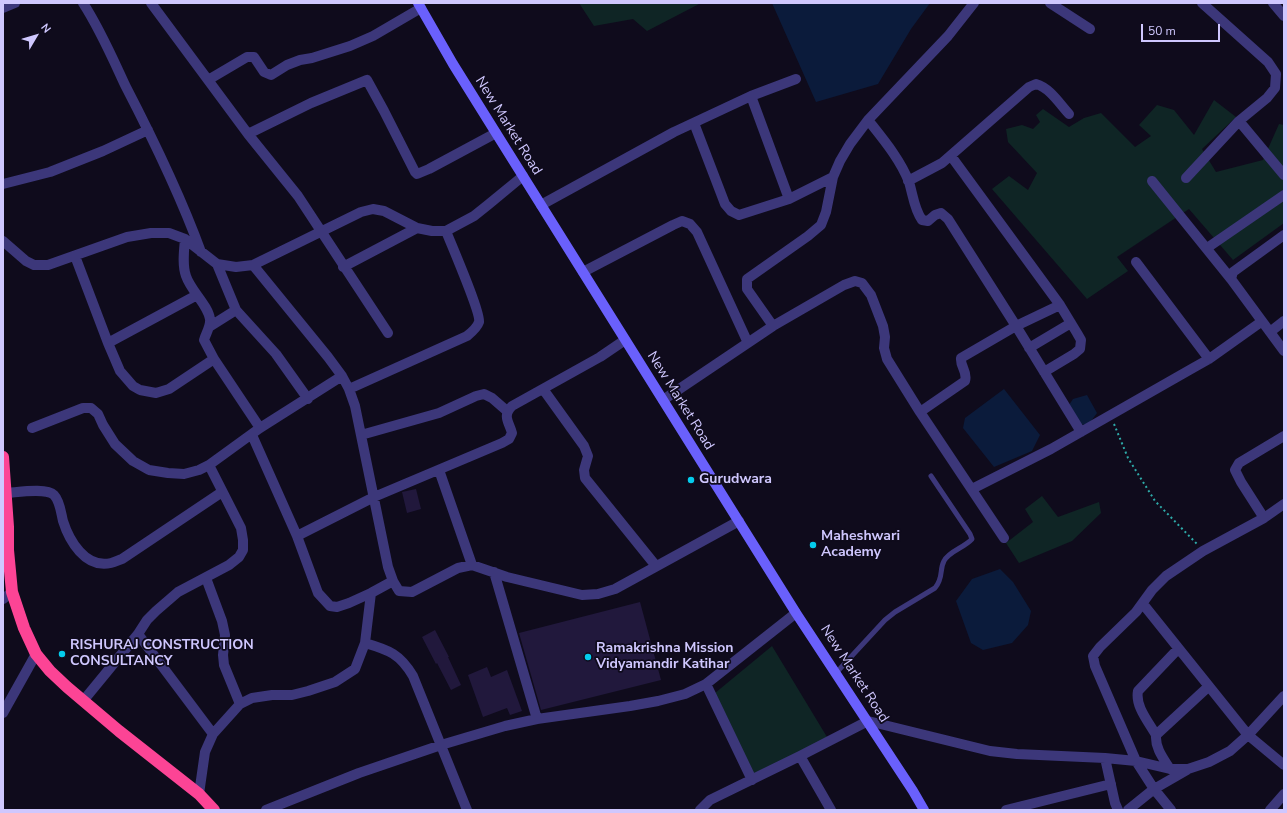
<!DOCTYPE html>
<style>
body{margin:0}
#map{position:relative;width:1287px;height:813px;overflow:hidden;background:#0f0b1c;font-family:"Nunito Sans",sans-serif}
canvas{display:block}
.frame{position:absolute;inset:0;border:4px solid #cfc7fe;pointer-events:none}
.north{position:absolute;left:16px;top:16px;width:40px;height:40px;-webkit-text-stroke:3px #0f0b1c;paint-order:stroke;rotate:52deg;font-size:11px;font-weight:700;line-height:16px;text-align:center;color:#cfc7fe}
.north::after{content:'';display:block;margin:auto;width:14px;height:18px;background:#cfc7fe;clip-path:polygon(50% 0,100% 100%,50% 72%,0 100%)}
.scale{position:absolute;left:1141px;top:24px;width:79px;height:18px;box-sizing:border-box;border:2px solid #cfc7fe;border-top:0;padding-left:5px;font-size:12px;line-height:14px;white-space:nowrap;color:#cfc7fe;-webkit-text-stroke:3px #0f0b1c;paint-order:stroke}
</style>
<div id="map">
<canvas width="1287" height="813"></canvas>
<div class="frame"></div>
<div class="north">N</div>
<div class="scale">50 m</div>
</div>
<script>
const c = document.querySelector('canvas').getContext('2d');
c.lineJoin = 'round';
function fill(path, color) {
  c.fillStyle = color;
  c.fill(path, 'evenodd');
}
function strokePath(path, color, width, dash) {
  c.strokeStyle = color;
  c.lineWidth = width;
  c.lineCap = dash ? 'butt' : 'round';
  c.setLineDash(dash || []);
  c.stroke(path);
}
function label(font, color, halo, rows, align = 'center') {
  c.font = font + ' "Nunito Sans",sans-serif';
  c.lineWidth = 3.5;
  c.setLineDash([]);
  c.textBaseline = 'middle';
  c.strokeStyle = halo;
  c.fillStyle = color;
  for (const [text, x, y, turn = 0] of rows) {
    c.save();
    c.translate(x, y);
    c.rotate((+turn || 0) * Math.PI / 180);
    c.textAlign = isNaN(turn) ? turn : align;
    if (halo) c.strokeText(text, 0, 0);
    c.fillText(text, 0, 0);
    c.restore();
  }
}
fill(new Path2D(`
 M579,3H701L647,31L633,19L594,26Z
 M1214,100L1236,117L1202,149L1216,172L1263,160L1279,124L1284,125V223L1233,260L1189,209L1117,257L1128,271L1087,299L992,189L1009,176L1028,190L1037,173L1008,142L1006,129L1022,125L1033,129L1040,122L1036,115L1043,109L1069,127L1084,118L1101,113L1135,147L1151,136L1139,125L1157,105L1174,110L1194,135Z
 M1042,496L1058,517L1099,502L1101,513L1072,541L1019,563L1006,543L1033,522L1025,509Z
 M772,646L827,737L755,777L709,698Z`), '#0f2525');
fill(new Path2D(`
 M772,3H930L911,29L878,84L816,102Z
 M1004,389L1040,435L1032,451L994,467L963,428L965,418Z
 M1087,395L1097,413L1088,425L1075,424L1069,405L1073,399Z
 M1000,569L1013,582L1031,611L1028,625L1012,643L983,650L971,643L956,601L972,579Z`), '#0b1b3b');
fill(new Path2D(`
 M416,489L421,509L407,513L402,492Z
 M640,602L661,680L541,710L519,633Z
 M435,630L449,657H448L461,685L451,690L437,663L436,664L422,637Z
 M487,667L491,677L507,670L522,711L510,715L507,708L483,717L468,675Z`), '#21183c');
strokePath(new Path2D(`
 M1114,424L1128,458L1155,501L1197,544`), '#2eaaa8', 2, [2, 3]);
strokePath(new Path2D(`
 M836,673L885,620L895,612L935,588C944,577 939,570 944,561C949,551 964,548 972,539L970,534L931,476`), '#3c377a', 5);
strokePath(new Path2D(`
 M83,3C100,29 112,57 125,85C153,139 180,194 201,252
 M151,3L248,134L298,196L388,333
 M1050,3L1090,29
 M1273,3L1284,16
 M3,8L15,3
 M208,80L247,57H254L264,72L271,75L287,65L300,60L312,58L350,46L373,36L421,8
 M751,96L789,199
 M868,120C883,139 900,159 909,182C913,195 914,209 922,220L928,221L935,215L941,213L948,219L1016,326L1081,432
 M1239,121L1284,175
 M694,123L725,204L731,211L739,215L789,199L833,177
 M248,134L311,103L367,80L384,111L415,172L417,174L429,169L496,133
 M951,156L1060,305L1077,333L1081,340L1080,349L1074,354L1044,372
 M1186,178L1239,121L1267,98L1275,88L1276,74L1268,62L1202,3
 M908,181L942,163L1029,87L1036,84C1050,88 1059,103 1069,114
 M1152,181L1231,279
 M3,184L50,172L103,151L148,130
 M541,205L674,132L751,96L796,79
 M1284,235L1233,272L1231,279L1284,351
 M185,239C184,251 182,265 186,276C191,291 208,305 210,319C211,326 206,333 204,340L214,359L260,428
 M3,241L26,261L34,265H48L127,237L151,233H169L185,239L217,264L236,267L253,265L361,212L373,209L384,211L417,228L432,231H446L474,216L489,204L523,176
 M1207,248L1284,195
 M75,256L108,343L120,371L133,386L140,390L156,393L169,389L214,359
 M1136,262L1209,359
 M217,264L236,310L276,354L308,399
 M253,265L328,357L342,376L349,389L355,406L388,567L393,581L399,591L412,592L458,568L472,565L507,577L582,595L598,594L615,589L739,521
 M343,267L417,228
 M583,272L673,225L682,221L690,224L697,232L748,343
 M773,326L747,289V279L808,236L821,225L826,212L833,177L840,161L850,144L868,120L948,36L974,3
 M209,327L236,310
 M1270,332L1284,321
 M108,343L197,295
 M1029,348L1071,323
 M349,389L467,336C472,332 477,328 479,322C481,313 451,244 446,231
 M543,389L584,446L588,456L584,470L585,478L656,566
 M663,400L773,326L844,285L855,281L862,283L871,295L883,326L885,337L884,348L887,359L920,412L1004,538
 M920,412L965,381C968,372 960,367 961,358L1016,326L1060,305
 M32,428L83,408H91L98,414L103,425L115,444L133,461L149,470L168,473L184,474L199,470L209,465L260,428L342,376
 M252,435L297,536L318,593L330,606L337,607L349,603L371,593L393,581
 M361,435L439,413L476,396L484,394L492,398L507,411
 M439,470L472,565
 M972,489L1051,449L1193,368L1209,359L1261,322
 M3,493C14,493 46,487 54,495C60,501 61,513 63,521C69,540 85,569 111,563C115,562 119,560 122,559L222,492
 M1264,518L1241,482L1235,470L1239,463L1284,436
 M297,536L374,497L502,443L509,439L512,433C509,422 502,416 512,406L600,357L625,340
 M494,572L537,719
 M206,578L222,621L225,635L223,655L224,665L240,704
 M3,599L12,592
 M1143,604L1248,735L1284,765
 M138,634L213,734
 M365,643C389,650 400,654 413,676L467,810
 M706,684L752,780
 M83,701L138,634L147,620L156,611L178,592L229,565L239,557L243,550V540L241,528L209,465
 M3,713L36,654
 M1156,735C1148,721 1135,706 1138,691L1178,649
 M800,756L831,810
 M1105,758L1115,803L1118,810
 M1170,769C1163,758 1155,748 1156,735L1208,687
 M199,794L205,752L213,734L240,704L252,698L272,695H292L308,691L335,682L355,669L365,643L371,593
 M266,810L359,773L441,745L505,726L537,719L630,706L658,701L685,694L706,684L796,613
 M700,810L710,800L800,756L868,721L990,751L1017,754L1105,758L1136,761L1170,769H1188L1209,762L1230,751L1248,735L1284,696
 M1006,810L1111,784
 M1128,810L1154,789L1187,770
 M1171,810L1154,789L1136,761L1095,666L1093,656L1100,647L1136,612L1152,590L1166,576L1203,551L1264,518L1284,504
 M1270,810L1284,794`), '#3c377a', 10);
strokePath(new Path2D(`
 M418,3L453,64L496,133L796,613L913,791L924,810`), '#6a60fc', 10);
strokePath(new Path2D(`
 M3,457L8,527V550L12,592L24,628L36,654L50,671L67,687L119,731L199,794L214,810`), '#fc4495', 12);
for (const [x, y, r, color] of [
 [691,480,4,"#04cced"],
 [813,545,4,"#04cced"],
 [62,654,4,"#04cced"],
 [588,657,4,"#04cced"]
]) {
  const dot = new Path2D();
  dot.arc(x, y, r, 0, 2 * Math.PI);
  c.fillStyle = color;
  c.fill(dot);
  strokePath(dot, '#0f0b1c', 1.5);
}
label('14px', '#cfc7fe', '#0f0b1c', [
 ["New Market Road",508,126,58],
 ["New Market Road",680,401,58],
 ["New Market Road",854,674,57]
]);
label('bold 14px', '#cfc7fe', '#0f0b1c', [
 ["Gurudwara",699,480],
 ["Maheshwari",821,537],
 ["Academy",821,553],
 ["RISHURAJ CONSTRUCTION",70,646],
 ["CONSULTANCY",70,662],
 ["Ramakrishna Mission",596,649],
 ["Vidyamandir Katihar",596,665]
], 'left');
</script>
